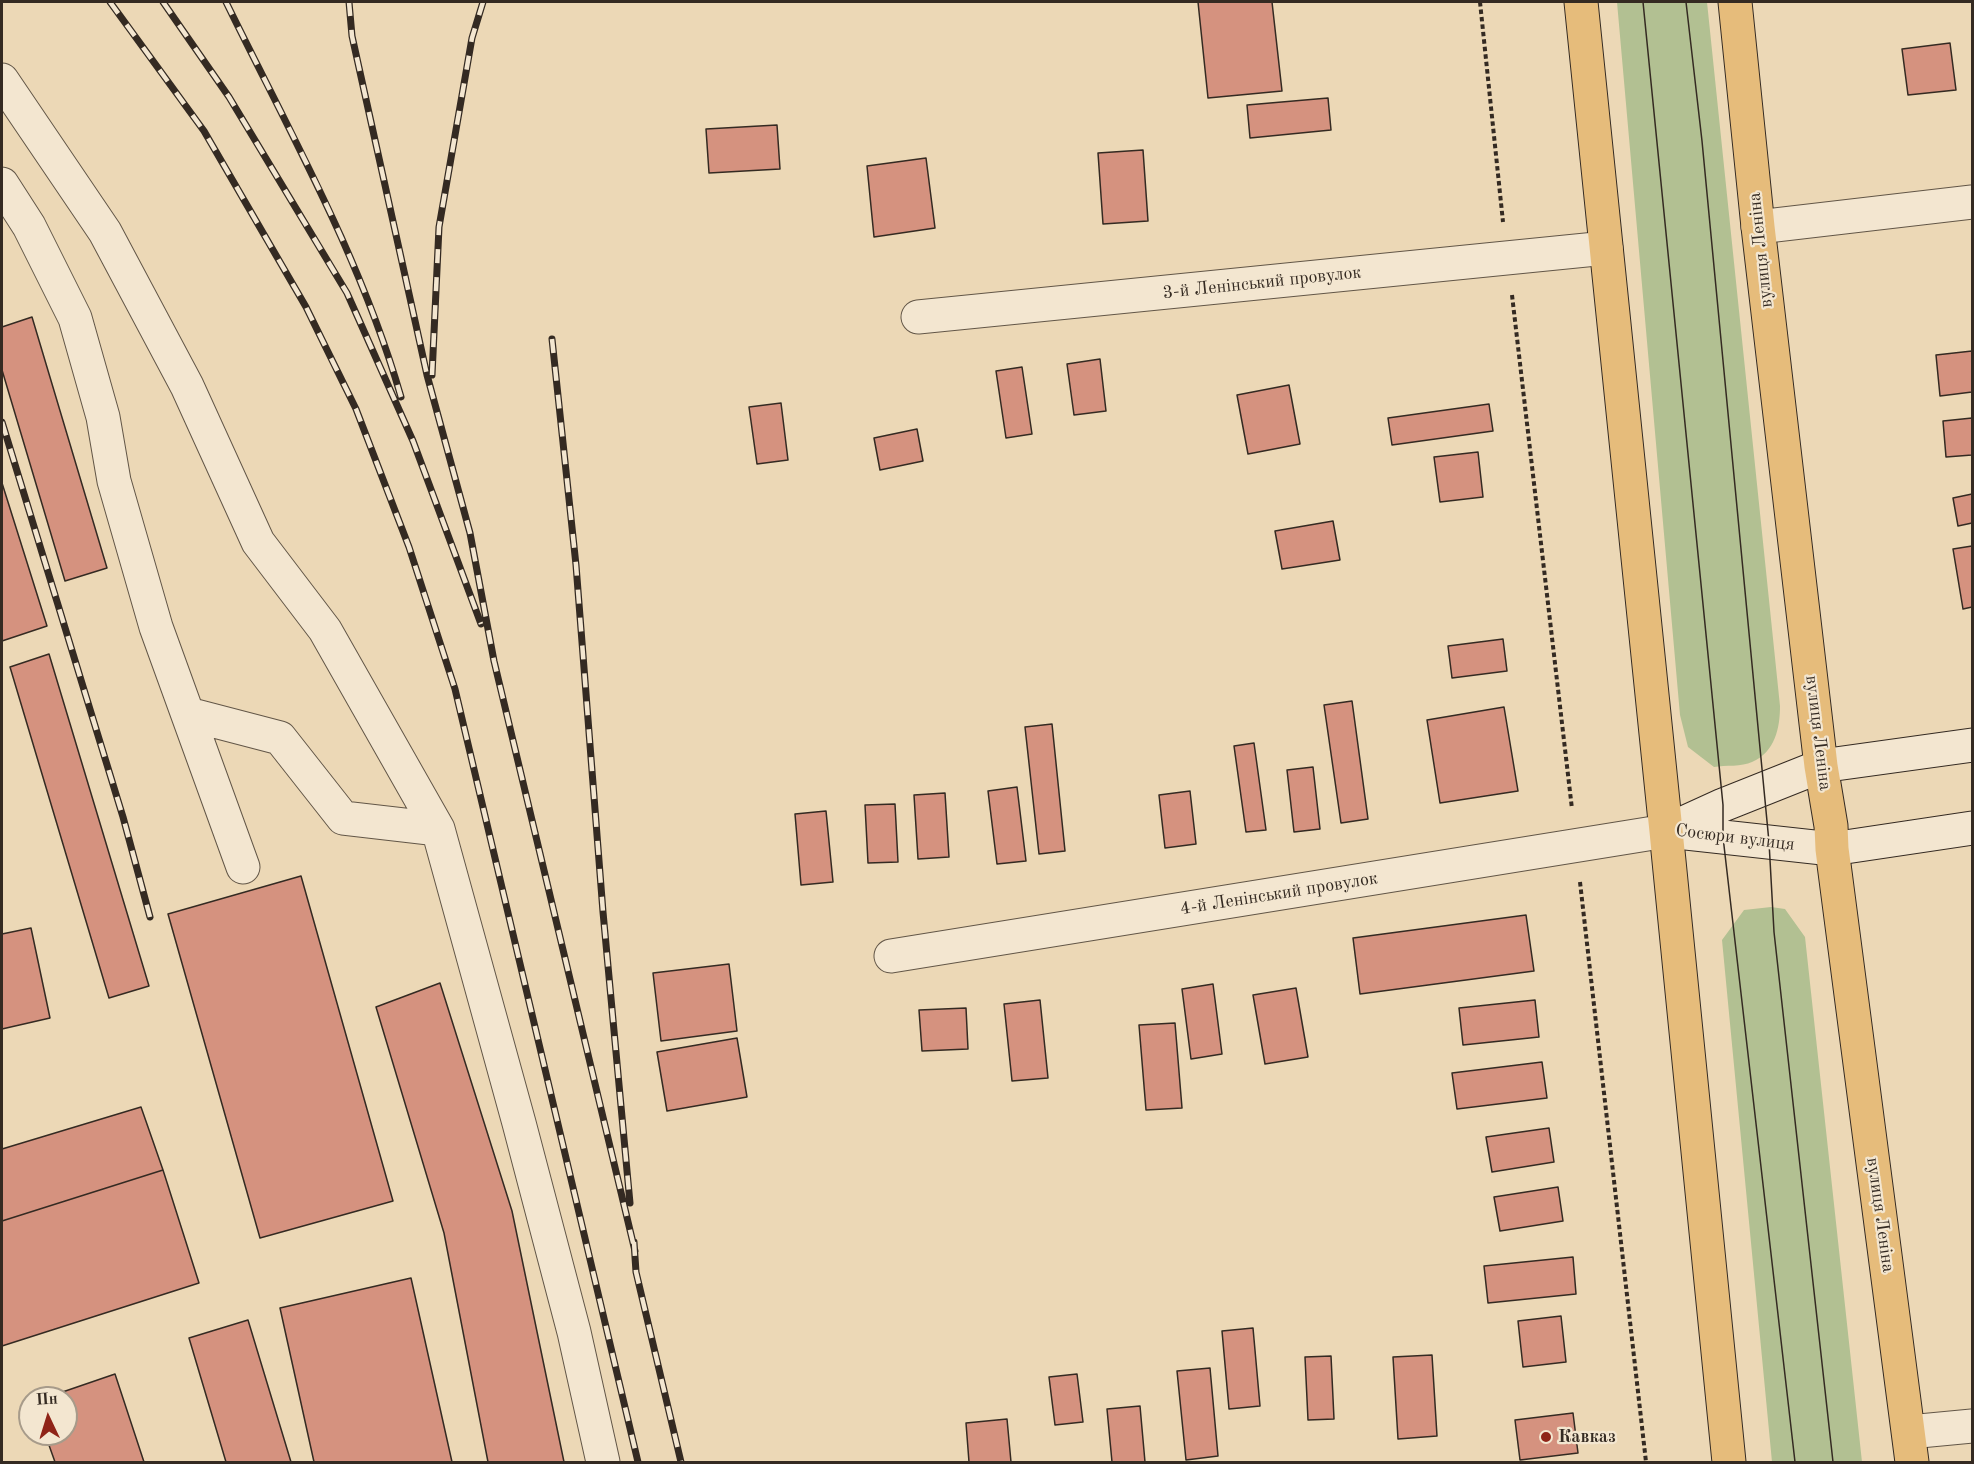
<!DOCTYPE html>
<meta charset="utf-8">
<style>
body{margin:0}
#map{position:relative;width:1974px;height:1464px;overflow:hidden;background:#ecd8b6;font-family:"Old Standard TT",serif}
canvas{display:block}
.frame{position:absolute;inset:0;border:3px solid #342a22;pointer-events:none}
.north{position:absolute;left:18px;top:1386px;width:60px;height:60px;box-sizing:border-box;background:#f3e6d0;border:2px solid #a79b8a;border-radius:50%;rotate:356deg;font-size:16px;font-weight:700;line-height:24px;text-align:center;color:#342a22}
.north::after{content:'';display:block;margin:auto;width:21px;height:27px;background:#8f2418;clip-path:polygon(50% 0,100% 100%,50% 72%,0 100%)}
</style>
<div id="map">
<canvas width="1974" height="1464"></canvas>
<div class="frame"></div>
<div class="north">Пн</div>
</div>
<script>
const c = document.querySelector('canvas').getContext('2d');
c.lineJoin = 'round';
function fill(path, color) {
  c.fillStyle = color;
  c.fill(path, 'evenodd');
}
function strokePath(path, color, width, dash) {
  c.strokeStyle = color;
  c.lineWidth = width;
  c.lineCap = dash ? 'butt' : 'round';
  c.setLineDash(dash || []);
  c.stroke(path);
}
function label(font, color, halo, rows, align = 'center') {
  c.font = font + ' "Old Standard TT",serif';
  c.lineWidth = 4.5;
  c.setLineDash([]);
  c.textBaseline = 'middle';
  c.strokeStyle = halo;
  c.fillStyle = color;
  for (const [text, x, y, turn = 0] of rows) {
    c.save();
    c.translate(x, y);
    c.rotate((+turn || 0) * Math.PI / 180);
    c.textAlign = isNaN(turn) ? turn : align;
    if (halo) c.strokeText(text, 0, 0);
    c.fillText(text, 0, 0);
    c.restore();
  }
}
fill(new Path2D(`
 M1617,2H1707L1780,706C1780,728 1775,752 1752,762C1742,767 1725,765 1714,767L1688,747L1680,715Z
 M1771,907L1785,909L1805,937L1862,1462H1772L1722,940L1744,910Z`), '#b2c092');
const building = new Path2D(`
 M1198,2H1272L1282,91L1208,98Z
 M1950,43L1956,90L1908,95L1902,49Z
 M1328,98L1331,130L1250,138L1247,105Z
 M777,125L780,169L709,173L706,129Z
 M1143,150L1148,221L1103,224L1098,153Z
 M926,158L935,228L874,237L867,166Z
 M32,317L107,568L65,581L2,370V327Z
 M1972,351V392L1940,396L1936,355Z
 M1100,359L1106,411L1074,415L1067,364Z
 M1022,367L1032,434L1006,438L996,371Z
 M1289,385L1300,444L1248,454L1237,395Z
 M781,403L788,460L757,464L749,407Z
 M1489,404L1493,431L1392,445L1388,418Z
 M1972,418V455L1946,457L1943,421Z
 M917,429L923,461L880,470L874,438Z
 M1478,452L1483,497L1440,502L1434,457Z
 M2,483L47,626L2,641Z
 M1972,494V523L1958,526L1953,498Z
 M1333,521L1340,560L1282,569L1275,531Z
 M1972,546V607L1963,609L1953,549Z
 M1503,639L1507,671L1452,678L1448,646Z
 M49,654L149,986L109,998L10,667Z
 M1352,701L1368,819L1341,823L1324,705Z
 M1504,707L1518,791L1440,803L1427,720Z
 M1052,724L1065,851L1039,854L1025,727Z
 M1254,743L1266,830L1246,832L1234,746Z
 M1313,767L1320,829L1294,832L1287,770Z
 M1017,787L1026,861L997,864L988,791Z
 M1190,791L1196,844L1165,848L1159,795Z
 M945,793L949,857L918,859L914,795Z
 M895,804L898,862L868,863L865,805Z
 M826,811L833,882L801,885L795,814Z
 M301,876L393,1201L260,1238L168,914Z
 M1526,915L1534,971L1360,994L1353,938Z
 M31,928L50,1018L2,1029V934Z
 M729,964L737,1031L661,1041L653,973Z
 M440,983L512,1211L564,1462H488L444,1233L376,1007Z
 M1213,984L1222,1054L1191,1059L1182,989Z
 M1296,988L1308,1057L1265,1064L1253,995Z
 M1040,1000L1048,1078L1012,1081L1004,1004Z
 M1535,1000L1539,1037L1463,1045L1459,1008Z
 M966,1008L968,1049L922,1051L919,1010Z
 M1175,1023L1182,1108L1146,1110L1139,1025Z
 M737,1038L747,1097L667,1111L657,1052Z
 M1542,1062L1547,1098L1457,1109L1452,1073Z
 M141,1107L163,1170L2,1221V1149Z
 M1549,1128L1554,1162L1492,1172L1486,1137Z
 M163,1170L199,1283L2,1346V1221Z
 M1558,1187L1563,1221L1500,1231L1494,1197Z
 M1573,1257L1576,1294L1488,1303L1484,1266Z
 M411,1278L452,1462H314L280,1308Z
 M1561,1316L1566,1362L1523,1367L1518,1321Z
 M248,1320L291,1462H226L189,1338Z
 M1253,1328L1260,1406L1229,1409L1222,1331Z
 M1432,1355L1437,1436L1398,1439L1393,1357Z
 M1331,1356L1334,1419L1308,1420L1305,1357Z
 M1210,1368L1218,1456L1186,1460L1177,1371Z
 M115,1374L144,1462H55L45,1434H66V1398H45Z
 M1077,1374L1083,1422L1055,1425L1049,1377Z
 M1140,1406L1145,1462H1112L1107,1409Z
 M1573,1413L1578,1453L1520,1460L1515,1420Z
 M1007,1419L1011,1462H969L966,1423Z`);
fill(building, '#d5927f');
strokePath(building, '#342a22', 1.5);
const street = new Path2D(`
 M2,80L105,232L187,386L258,542L325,630L438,829L519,1123L574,1332L603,1462
 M2,184L29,226L75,318L103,417L114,481L156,627L243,867
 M1758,227L1972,202
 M918,317L1606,248
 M188,714L280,738L343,818L438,829
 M891,956L1666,831
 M1909,1432L1972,1426`);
const secondary = new Path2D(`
 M1666,831L1723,805L1821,766L1972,745
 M1668,831L1832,849L1972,828`);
const primary = new Path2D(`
 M1581,2L1666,831L1729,1462
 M1735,2L1758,227L1821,766L1831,826L1832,849L1912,1462`);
strokePath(street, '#625647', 35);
strokePath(secondary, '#342a22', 35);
strokePath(primary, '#342a22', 35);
strokePath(new Path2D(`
 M1480,2L1503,222
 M1512,295L1572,809
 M1580,882L1646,1462`), '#342a22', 4, [4.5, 3]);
strokePath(street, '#f3e6d0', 33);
strokePath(secondary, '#f3e6d0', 33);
strokePath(primary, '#e6bc7b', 33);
strokePath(new Path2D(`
 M1643,2L1723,805V837L1795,1462
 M1686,2L1702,141L1769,842L1774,932L1833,1462`), '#342a22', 1.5);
const rail = new Path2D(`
 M110,2L204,131L306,307L356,409L409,547L455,689L638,1462
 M163,2L229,97L347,293L413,441L481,624
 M226,2C289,131 361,258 401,397
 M349,2L352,36L427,375L470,533L494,661L635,1251
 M552,339L576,565L603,912L630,1203
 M432,375L439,227L472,38L483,2
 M2,422L123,817L150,917
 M634,1242L636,1272L681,1462`);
strokePath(rail, '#342a22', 7);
strokePath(rail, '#f3e6d0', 4.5, [14]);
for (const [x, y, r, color] of [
 [1546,1437,6,"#8f2418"]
]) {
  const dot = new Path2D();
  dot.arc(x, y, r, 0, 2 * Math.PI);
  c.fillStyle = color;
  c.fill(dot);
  strokePath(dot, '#f3e6d0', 2);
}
label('18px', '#342a22', '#f3e6d0', [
 ["вулиця Леніна",1761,250,-96],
 ["3-й Ленінський провулок",1262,283,-6],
 ["вулиця Леніна",1818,733,83],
 ["Сосюри вулиця",1735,838,7],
 ["4-й Ленінський провулок",1279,894,-9],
 ["вулиця Леніна",1880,1215,82]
]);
label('bold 18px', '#342a22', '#f3e6d0', [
 ["Кавказ",1558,1437]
], 'left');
</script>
